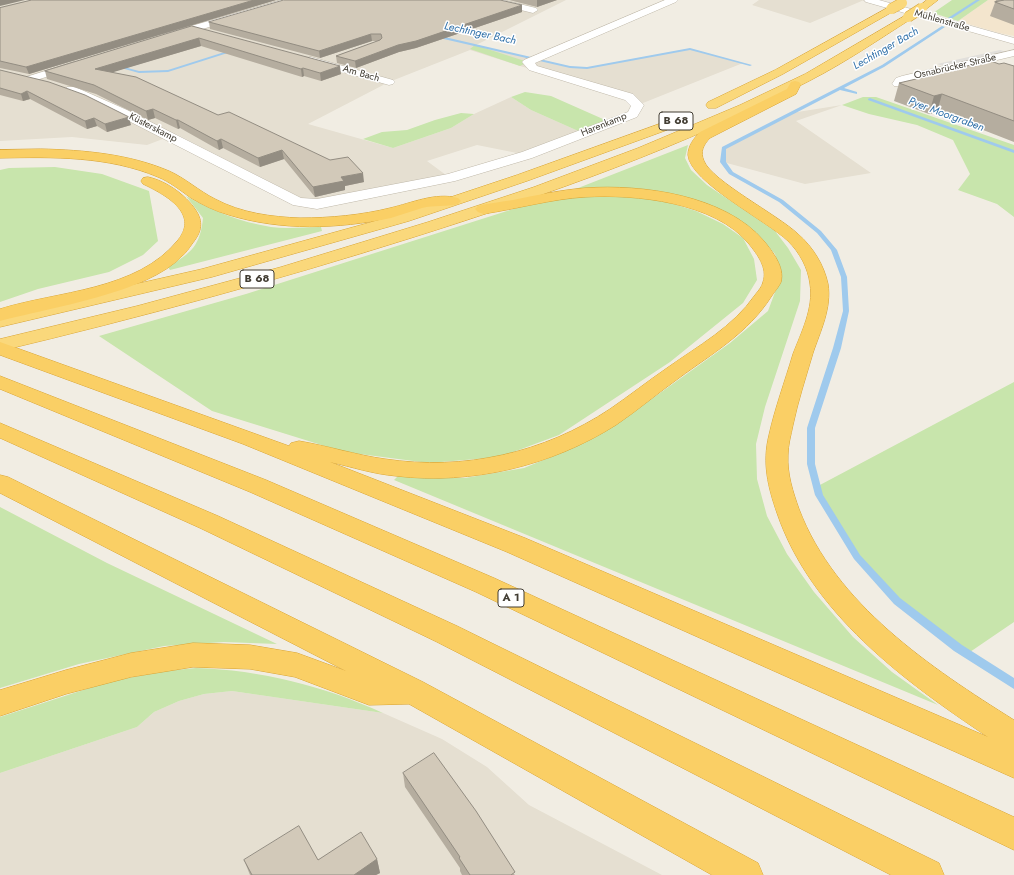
<!DOCTYPE html>
<meta charset="utf-8">
<style>
body{margin:0}
canvas{display:block;background:#f1ede3}
</style>
<canvas width="1014" height="875"></canvas>
<script>
const c = document.querySelector('canvas').getContext('2d');
c.lineJoin = 'round';
function fill(path, color) {
  c.fillStyle = color;
  c.fill(path, 'evenodd');
}
function strokePath(path, color, width, dash) {
  c.strokeStyle = color;
  c.lineWidth = width;
  c.lineCap = dash ? 'butt' : 'round';
  c.setLineDash(dash || []);
  c.stroke(path);
}
function label(font, color, halo, rows, align = 'center') {
  c.font = font + ' Jost,sans-serif';
  c.lineWidth = 3;
  c.setLineDash([]);
  c.textBaseline = 'middle';
  c.strokeStyle = halo;
  c.fillStyle = color;
  for (const [text, x, y, turn = 0] of rows) {
    c.save();
    c.translate(x, y);
    c.rotate((+turn || 0) * Math.PI / 180);
    c.textAlign = isNaN(turn) ? turn : align;
    if (halo) c.strokeText(text, 0, 0);
    c.fillText(text, 0, 0);
    c.restore();
  }
}
fill(new Path2D(`
 M0,0H566L476,45L570,67L587,68L690,49L743,63L638,105L629,97L520,66L470,50L389,82L308,124L393,148L451,128L474,114L511,97L531,110L585,134L527,155L477,145L427,161L450,178L323,200H305L176,134L147,145L72,137L0,141Z
 M759,0H864L810,23L752,5Z
 M842,105L796,121L871,173L805,184L723,162L724,148L791,113Z
 M232,691L383,713L442,739L487,767L529,805L662,875H0V773L137,727L154,712L179,701L204,694Z`), '#e5dfd1');
fill(new Path2D(`
 M988,0H1014V36L999,33L958,21Z`), '#f3e5cd');
fill(new Path2D(`
 M952,0H988L958,21L933,13Z
 M475,45L528,62L520,66L470,49Z
 M525,92L551,96L612,123L585,134L531,110L511,97Z
 M863,97H876L1014,145V217L997,204L958,190L970,174L953,140L917,125L869,114L842,105Z
 M461,113L474,114L451,128L393,148L363,139L382,132L407,130L435,120Z
 M688,145L685,158L691,170L707,185L775,231L788,248L801,270L800,301L765,407L756,444L757,479L767,516L787,554L814,592L853,637L892,672L938,705L394,480L398,476L465,478L524,468L575,447L618,423L730,343L768,311L781,276L775,254L756,233L725,213L692,201L573,190Z
 M55,167L102,174L149,191L158,241L143,255L109,272L38,289L0,302V170L9,168Z
 M612,194L661,200L696,211L723,224L743,238L754,259L757,280L743,303L670,362L559,435L500,457L429,463L344,452L212,411L99,336L246,294L529,204L551,199Z
 M186,196C213,211 240,222 271,227C287,229 305,227 321,227L322,231L170,270L168,267C192,252 200,246 203,218Z
 M1014,382V622L967,654L897,601L857,557L819,495L818,486Z
 M0,507L107,563L277,644L224,642L164,646L79,664L0,688Z
 M196,668C261,670 324,686 383,713L232,691L204,694L179,701L154,712L137,727L0,773V717L111,681L166,671Z`), '#c8e5ac');
fill(new Path2D(`
 M1000,50L1007,52L944,66L937,64Z`), '#e1dfdb');
fill(new Path2D(`
 M976,0H980L951,19L948,18Z
 M942,26L945,27L884,67L844,88L857,92V94L840,90L726,149V162L733,172L783,200L821,231L837,250L847,277L849,311L841,348L815,428V464L823,495L860,555L900,598L962,645L1014,678V689L954,651L894,604L854,559L815,495L807,464V428L833,348L843,311L841,277L831,250L817,233L779,202L729,174L720,162L722,147L882,65Z
 M436,35L570,66L587,67L690,48L752,65L750,66L690,50L587,69L570,68L435,37Z
 M234,49L237,50L168,72L139,73L114,66L116,65L139,71L168,70Z
 M870,98L1014,150V153L868,100V99Z`), '#9fcaed');
const minor = new Path2D(`
 M281,0H296L294,2L172,38H164L163,36L164,34Z
 M487,0H503L536,8L538,10L533,13L489,2Z
 M665,0H678L676,2L535,63L537,66L633,94L644,105L637,117L532,158L455,181L317,209L293,205L119,116L67,93L65,90L67,87H75L127,110L301,198L317,199L448,174L522,152L628,112L631,106L625,100L529,70L522,62L524,60Z
 M1014,50V56L909,81L905,82L902,86H894L892,84L896,78L902,76Z
 M311,57L393,80L395,82L393,84L389,85L307,62L306,60L307,58Z
 M74,62L78,63L80,65L78,67L30,82L26,81L24,79L26,77Z`);
const tertiary = new Path2D(`
 M864,0H879L1014,38V44L866,2Z`);
const trunk = new Path2D(`
 M927,0H938L925,10H919L917,8Z
 M891,6L896,9L894,11L783,74L716,108H708L706,105L708,102L775,70Z
 M908,14L911,15L913,17L911,19C878,40 846,62 811,80C684,147 547,195 411,238C275,281 138,318 0,351V339L137,306L281,267L428,222L534,187L638,148L740,105L805,74Z
 M662,123L667,124L668,127L667,130L527,181L409,221L212,277L0,327V315L202,269L397,215L517,175Z`);
const motorway = new Path2D(`
 M795,81L799,82L801,84L796,94L710,138C703,145 700,152 704,161C712,181 778,215 798,234C813,247 824,265 828,284C832,308 820,332 813,353C806,377 798,401 793,425C791,435 788,445 788,455C787,474 793,492 799,509C835,604 931,668 1014,720V778L507,552L243,444L0,355V342L289,446L291,443L299,441C328,446 356,455 385,459C464,471 544,453 610,409C629,396 648,381 667,368C698,346 733,327 755,295C758,291 762,287 763,282C768,268 757,254 749,244C715,202 635,194 585,197C551,199 517,209 483,214L478,212L475,209L478,206C489,203 501,202 513,200C537,195 561,190 585,188C642,184 725,195 764,241C772,251 785,267 781,282C779,287 774,292 771,297C748,333 713,353 679,378C658,393 638,410 616,425C551,466 472,485 396,476C373,474 352,467 330,462L525,538L988,737C904,681 811,613 777,513C768,487 762,463 769,435C775,408 785,381 793,354C801,333 814,308 810,284C808,268 800,253 788,241C767,221 690,182 688,155C688,146 694,138 700,132L787,89L791,82Z
 M41,149C84,150 129,154 169,171C185,178 199,191 215,199C241,213 272,217 300,218C330,218 362,215 390,208C412,203 435,192 458,198L461,201L458,204C447,207 434,205 422,208C412,211 401,215 391,218C337,229 282,231 229,215C215,211 203,205 191,198C180,190 170,182 158,177C108,156 53,157 0,158V150Z
 M148,177C167,181 189,197 198,214C204,226 199,235 192,244C189,248 186,253 182,256C148,293 49,308 0,321V309C57,291 137,291 178,240C200,213 164,194 143,184L141,181L143,178Z
 M0,376L266,480L494,578L1014,817V850L476,592L250,492L0,389Z
 M0,423L218,516L457,626L939,863L944,875H891L437,642L200,528L0,438Z
 M0,475L8,477L423,682L758,863L763,875H712L409,704L369,705L295,677L250,669L193,667L131,677L66,694L0,716V690L66,670L131,653L193,643L250,645L297,653L346,671L0,493Z`);
strokePath(minor, '#bfb8a9', 1);
strokePath(tertiary, '#bfb8a9', 1);
strokePath(trunk, '#d8a435', 1);
strokePath(motorway, '#d8a435', 1);
fill(minor, '#fff');
fill(tertiary, '#fff');
fill(trunk, '#fad87b');
fill(motorway, '#facf65');
const trunkBridge = new Path2D(`
 M891,9L902,3
 M908,17L922,8`);
strokePath(trunkBridge, '#d8a435', 11, []);
strokePath(trunkBridge, '#fad87b', 10);
fill(new Path2D(`
 M32,0H276L29,74L0,68V8Z
 M509,0H557L537,7Z
 M996,0H1014V25L990,16Z
 M522,12L416,48L399,52L356,68L337,63L336,56L378,41H372L320,58L210,29L209,22Z
 M192,26L341,74L321,81L304,76L302,77L201,46L112,72L218,115L364,182L345,186V190L315,197L284,159L260,167L223,148L219,150L180,128L178,129L155,118L148,120L96,94L47,79L45,71Z
 M999,64L1014,66V142L937,112L929,114L894,101L899,83L930,76V74Z
 M0,70L131,125L107,132L97,126L87,129L30,99L23,101L0,95Z
 M403,773L515,875H462L460,871V868L405,787Z
 M377,859L380,873L376,875H250L244,860H318Z`), '#b5ad9f');
fill(new Path2D(`
 M0,0H25L0,6Z
 M254,0H276L29,74L26,67Z
 M537,0H557L537,7Z
 M522,5V12L416,48L399,52L356,68L355,61L398,45Z
 M371,34L372,41L320,58L319,51Z
 M199,38L201,46L97,77L95,69Z
 M340,66L341,74L321,81L320,73Z
 M303,68L304,76L302,77L301,69Z
 M27,91L30,99L23,101L21,94Z
 M942,94L937,112L929,114L934,96Z
 M153,109L155,118L148,120L146,111Z
 M129,117L131,125L107,132L105,124Z
 M94,118L97,126L87,129L85,121Z
 M176,120H178L180,128L178,129Z
 M221,139L223,148L219,150L217,141Z
 M282,150L284,159L260,167L258,158Z
 M363,173L364,182L345,186V190L315,197L313,187L341,177Z
 M377,859L380,873L376,875H354Z`), '#938d82');
const building = new Path2D(`
 M32,0H254L26,67L0,61V8Z
 M284,0H500L522,5L416,41L398,45L355,61L336,56L380,40L382,38L381,34H371L319,51L209,22Z
 M1005,0H1014V9L995,2Z
 M192,26L340,66L320,73L303,68L301,69L199,38L95,69L136,77L218,115L229,112L330,160L348,157L363,173L341,177L344,181L313,187L282,150L258,158L221,139L217,141L178,120H176L153,109L146,111L94,85L45,71Z
 M991,61L999,64L1004,63L1014,66V121L942,94L934,96L899,83L933,75L930,74Z
 M0,70L49,82L85,95L129,117L105,124L94,118L85,121L27,91L21,94L0,88Z
 M434,753L476,811L515,872L511,875H470L459,858L460,857L403,773Z
 M299,826L318,860L361,832L377,859L354,875H252L244,860Z`);
fill(building, '#d2c9b9');
strokePath(building, '#938d82', 1);
label('10px', '#423d33', '#fff', [
 ["Mühlenstraße",942,21,16],
 ["Osnabrücker Straße",955,67,-13],
 ["Am Bach",361,74,16],
 ["Harenkamp",604,125,-22],
 ["Küsterskamp",153,128,27]
]);
label('italic 11px', '#3071aa', '#fff', [
 ["Lechtinger Bach",480,34,12],
 ["Lechtinger Bach",886,49,-30],
 ["Pyer Moorgraben",946,115,20]
]);
for (const [x, y, w] of [
 [676,121,34],
 [257,279,34],
 [511,598,26]
]) {
  const box = new Path2D();
  box.roundRect(x - w / 2, y - 9, w, 18, 3);
  c.fillStyle = '#fff';
  c.fill(box);
  strokePath(box, '#423d33', 1);
}
label('bold 11px', '#423d33', null, [
 ["B 68",676,121],
 ["B 68",257,279],
 ["A 1",511,598]
]);
</script>
